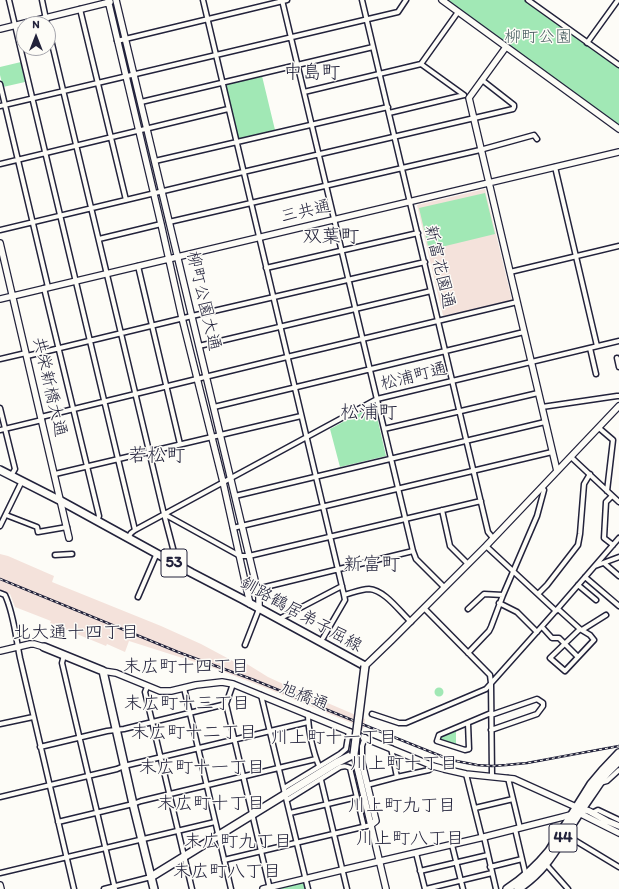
<!DOCTYPE html>
<meta charset="utf-8">
<style>
body{margin:0}
#map{position:relative;width:619px;height:889px;overflow:hidden;background:#fdfcf7;font-family:Itim,sans-serif}
canvas{display:block}
.north{position:absolute;left:16px;top:16px;width:40px;height:40px;box-sizing:border-box;background:#fdfcf7;border:1px solid #a5a5ac;border-radius:50%;rotate:0deg;font-size:11px;font-weight:700;line-height:16px;text-align:center;color:#22223b}
.north::after{content:'';display:block;margin:auto;width:14px;height:18px;background:#22223b;clip-path:polygon(50% 0,100% 100%,50% 72%,0 100%)}
</style>
<div id="map">
<canvas width="619" height="889"></canvas>
<div class="north">N</div>
</div>
<script>
const c = document.querySelector('canvas').getContext('2d');
c.lineJoin = 'round';
function fill(path, color) {
  c.fillStyle = color;
  c.fill(path, 'evenodd');
}
function strokePath(path, color, width, dash) {
  c.strokeStyle = color;
  c.lineWidth = width;
  c.lineCap = dash ? 'butt' : 'round';
  c.setLineDash(dash || []);
  c.stroke(path);
}
function label(font, color, halo, rows, align = 'center') {
  c.font = font + ' Itim,"Klee One",sans-serif';
  c.lineWidth = 3;
  c.setLineDash([]);
  c.textBaseline = 'middle';
  c.strokeStyle = halo;
  c.fillStyle = color;
  for (const [text, x, y, turn = 0] of rows) {
    c.save();
    c.translate(x, y);
    c.rotate((+turn || 0) * Math.PI / 180);
    c.textAlign = isNaN(turn) ? turn : align;
    if (halo) c.strokeText(text, 0, 0);
    c.fillText(text, 0, 0);
    c.restore();
  }
}
fill(new Path2D(`
 M485,189L512,300L443,316L417,205Z
 M0,554L8,556L54,576L52,582L161,626L201,644L244,667L247,664L268,677L281,683L365,719L364,728L266,688L214,668L129,641L125,652L107,644L106,646L50,623L51,621L15,607L10,594L0,590Z`), '#f4e2db');
fill(new Path2D(`
 M447,0H525L619,68V125Z
 M21,62L25,82L3,87L0,75V67Z
 M262,76L275,130L238,139L225,85Z
 M485,193L495,234L429,250L419,208Z
 M371,407L375,408L386,456L340,467L330,429Z
 M434.5 692a4.5 4.5 0 1 1 9 0a4.5 4.5 0 1 1-9 0Z
 M456,729V746L439,740L440,736Z
 M302,883H304L306,889H275Z`), '#a1e8b5');
const minor = new Path2D(`
 M9,0L118,459L135,530
 M42,0L47,24
 M203,0L344,595L345,600L323,638
 M282,0L413,551L416,559L444,587
 M362,0L488,532L493,538
 M528,0L619,65
 M80,9L126,200
 M48,27L164,514L175,556L173,562
 M117,41L287,0
 M587,43L618,0
 M421,64L464,95
 M0,84L48,287
 M304,92L421,64L458,12
 M141,102L373,47
 M0,106L398,12L406,0
 M389,113L464,95
 M155,161L388,107
 M0,164L228,109
 M555,167L597,346
 M169,222L480,150L534,135L537,139
 M0,230L243,172L513,109L514,107V105L482,80
 M99,239L161,224
 M138,266L180,444
 M266,268L418,233
 M510,272L619,246
 M44,288L99,516L97,521
 M199,346L431,291
 M590,348L596,374
 M27,356L192,316L425,262
 M617,358L619,367
 M0,359L26,353
 M214,407L524,332
 M542,407L617,396H619
 M0,408L15,469L11,476
 M41,417L287,357L517,302
 M599,428L613,440L607,491
 M384,429L538,393
 M0,430L42,420
 M571,457L619,502
 M55,474L301,416
 M235,496L545,422
 M612,496L606,502L604,538L613,545
 M442,510L450,546L468,564
 M164,514L240,556H249L481,501
 M6,515L37,527L38,532L67,527
 M0,526L22,481
 M233,528L552,452
 M128,538L131,533L135,530L377,399L619,341
 M486,546L556,611
 M55,555L72,554
 M604,563L619,576
 M595,566L619,557
 M585,577L619,606
 M578,585L596,600
 M257,589L413,551
 M0,593L5,595C14,614 16,639 20,658L74,889
 M538,594L547,585L578,545L580,534L584,484L590,474
 M344,595C352,593 361,589 369,589C385,590 400,612 411,622
 M138,597L157,553
 M499,603L517,612L537,632
 M424,608L490,675L491,683L492,776
 M468,609L484,594L503,595
 M558,609L580,629L590,635L594,640L565,671L550,658L580,629
 M279,619L342,586
 M542,627L552,638H559L578,657
 M582,630L606,615
 M245,645L259,609
 M468,653L489,631L491,627L503,595L537,516L544,490L541,488
 M64,655L62,663L115,889
 M233,684L226,704L270,889
 M147,687L145,692L192,889
 M184,688L231,889
 M261,695L308,889
 M308,714C308,729 313,752 319,766
 M372,714L399,723H406L486,689L560,606L619,538
 M491,715L537,699L543,703V706L537,714L491,730
 M468,723L469,749L465,750L437,741L439,735L491,713
 M0,724L33,717
 M40,747L107,731L124,729L226,704
 M391,748L397,777L429,770L433,766
 M362,763V746L365,737
 M466,774L482,838
 M508,778L520,828
 M321,780L347,889
 M600,783L607,781L619,770
 M367,785L397,777
 M284,788L340,754L346,749L349,731
 M0,797L117,769L124,766L308,722
 M287,800L340,767C345,766 346,766 350,768L364,827
 M475,808L513,799
 M290,813L357,797
 M592,813L598,810L619,820
 M58,822L133,804L141,801L316,759
 M515,829L526,876
 M566,835L619,867
 M484,837L496,889
 M452,845L463,889
 M416,853L425,889
 M224,860L371,825
 M545,863L568,889
 M490,867L522,859
 M420,871L488,855
 M0,873L215,822
 M104,889L151,877
 M426,889L492,873`);
const tertiary = new Path2D(`
 M108,0L161,224L182,318L223,482L250,604
 M116,0L259,597V609
 M442,0L619,129
 M0,29L110,2
 M506,47L469,98L557,471
 M0,243L69,538
 M0,299L619,152
 M0,651L30,644H34L44,647
 M365,666L392,640L486,546L619,406
 M103,671L116,673L160,691H171L196,685L222,682L233,684L433,766L444,769L466,774L514,779L576,807L589,811L607,821L619,826
 M354,754L386,889
 M362,763L376,821L371,825
 M579,813L619,833
 M0,885L1,889
 M263,889L342,870L484,837L559,818L574,814`);
const primary = new Path2D(`
 M0,470L61,501L192,573L242,599L365,666
 M44,647L103,671L133,804L154,889
 M151,877L336,763L354,754`);
const trunk = new Path2D(`
 M507,889C524,878 536,867 549,851L591,784L602,771L619,753
 M518,889C544,872 554,853 570,828C580,811 592,795 603,778L607,773L619,761`);
strokePath(minor, '#22223b', 7);
strokePath(tertiary, '#22223b', 8);
strokePath(primary, '#22223b', 10);
strokePath(trunk, '#22223b', 10);
strokePath(minor, '#fdfcf7', 4);
strokePath(tertiary, '#fdfcf7', 5.5);
strokePath(primary, '#fdfcf7', 7);
strokePath(trunk, '#fdfcf7', 7);
const rail = new Path2D(`
 M0,579L178,652L254,680L406,742L451,760L477,765L492,766L506,765L527,763L619,746`);
strokePath(rail, '#22223b', 2.5);
strokePath(rail, '#fdfcf7', 1, [3]);
const primaryBridge = new Path2D(`
 M354,754L365,666`);
strokePath(primaryBridge, '#22223b', 10, []);
strokePath(primaryBridge, '#fdfcf7', 7);
for (const [x, y, w] of [
 [174,563,26],
 [563,838,28]
]) {
  const box = new Path2D();
  box.roundRect(x - w / 2, y - 14, w, 28, 3);
  c.fillStyle = '#fdfcf7';
  c.fill(box);
  strokePath(box, '#22223b', 1);
}
label('bold 16px', '#22223b', null, [
 ["53",174,563],
 ["44",563,838]
]);
label('17px', '#485d60', '#fdfcf7', [
 ["柳町公園",538,38]
]);
label('17px', '#22223b', '#fdfcf7', [
 ["三共通",306,212,-13],
 ["新富花園通",439,267,77],
 ["柳町公園大通",203,301,77],
 ["松浦町通",414,377,-14],
 ["共栄新橋大通",49,387,77],
 ["釧路鶴居弟子屈線",301,615,29],
 ["旭橋通",304,697,22]
]);
label('18px', '#22223b', '#fdfcf7', [
 ["北大通十四丁目",76,633],
 ["末広町十四丁目",186,667],
 ["末広町十三丁目",187,704],
 ["末広町十二丁目",194,733],
 ["川上町十一丁目",334,738],
 ["川上町十丁目",404,764],
 ["末広町十一丁目",202,768],
 ["末広町十丁目",211,804],
 ["川上町九丁目",402,806],
 ["川上町八丁目",410,839],
 ["末広町九丁目",238,842],
 ["末広町八丁目",227,872]
]);
label('19px', '#22223b', '#fdfcf7', [
 ["中島町",312,73],
 ["双葉町",331,237],
 ["松浦町",369,413],
 ["若松町",157,456],
 ["新富町",372,565]
]);
</script>
